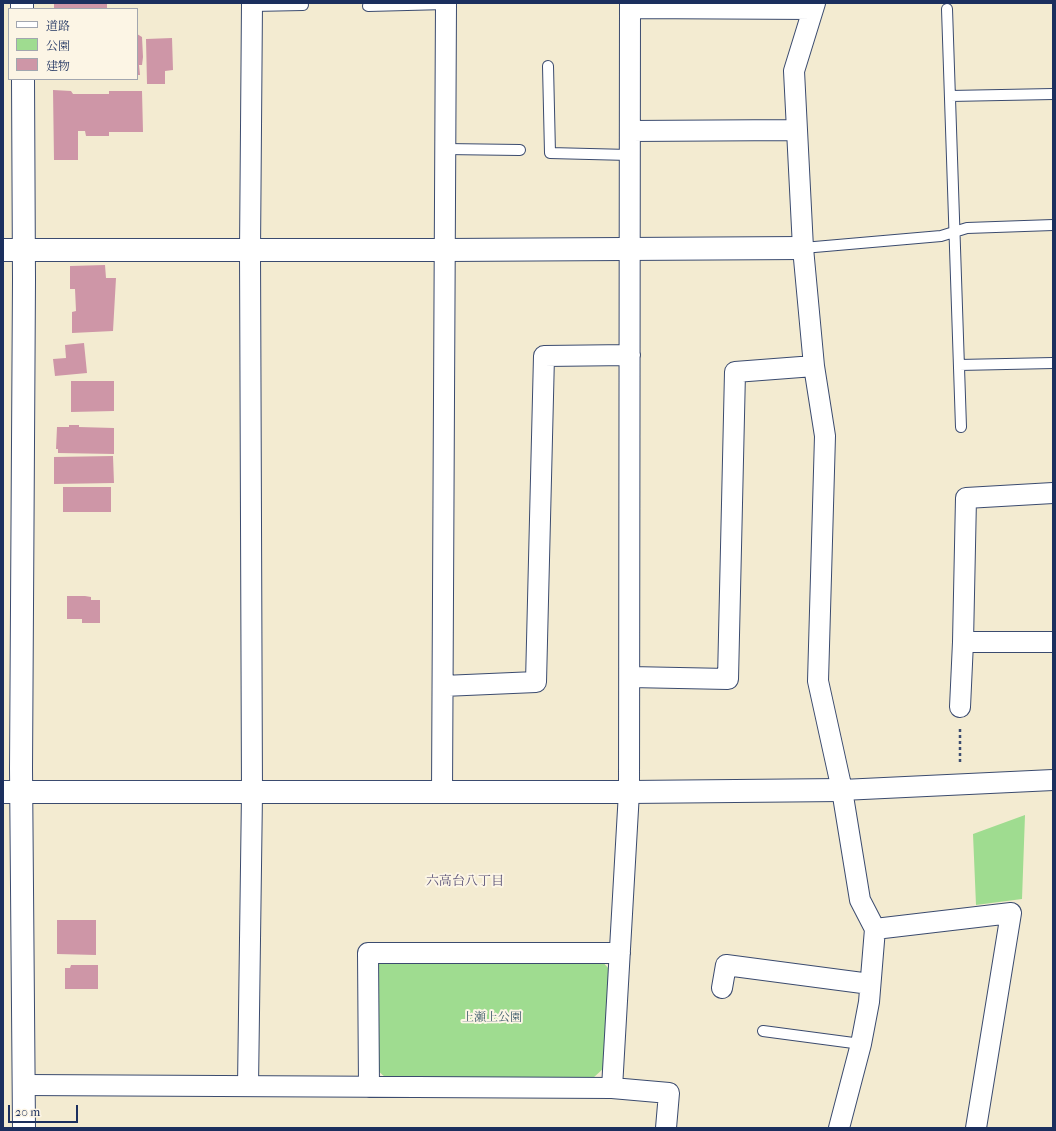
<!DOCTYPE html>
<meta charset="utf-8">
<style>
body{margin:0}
#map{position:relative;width:1056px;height:1131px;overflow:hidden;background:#f3ebd1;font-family:"IM FELL French Canon","Noto Serif JP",serif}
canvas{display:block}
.frame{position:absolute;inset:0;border:4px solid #1b2f5e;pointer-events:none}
.legend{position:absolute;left:8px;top:8px;width:130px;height:72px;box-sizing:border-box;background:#fcf5e5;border:1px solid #a2a6af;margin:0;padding:5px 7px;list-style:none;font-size:12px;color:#1b2f5e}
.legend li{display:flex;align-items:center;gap:8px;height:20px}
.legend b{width:20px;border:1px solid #a2a6af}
.scale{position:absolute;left:8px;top:1105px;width:70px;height:18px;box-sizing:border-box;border:2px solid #1b2f5e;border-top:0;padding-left:5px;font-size:12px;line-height:14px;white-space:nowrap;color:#1b2f5e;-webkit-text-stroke:3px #fcf5e5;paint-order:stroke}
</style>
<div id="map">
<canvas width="1056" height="1131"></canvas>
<div class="frame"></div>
<ul class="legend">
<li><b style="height:5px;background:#fff"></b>道路</li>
<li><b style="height:11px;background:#9fdc90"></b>公園</li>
<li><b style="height:11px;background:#ce96a7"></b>建物</li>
</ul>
<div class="scale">20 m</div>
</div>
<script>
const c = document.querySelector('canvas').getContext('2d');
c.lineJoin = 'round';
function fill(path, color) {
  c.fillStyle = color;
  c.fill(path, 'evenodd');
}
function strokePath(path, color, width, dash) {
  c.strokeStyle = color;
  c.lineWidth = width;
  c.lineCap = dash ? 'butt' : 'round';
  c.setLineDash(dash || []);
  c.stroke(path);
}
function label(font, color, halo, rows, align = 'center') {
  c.font = font + ' "IM FELL French Canon","Noto Serif JP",serif';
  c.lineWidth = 4;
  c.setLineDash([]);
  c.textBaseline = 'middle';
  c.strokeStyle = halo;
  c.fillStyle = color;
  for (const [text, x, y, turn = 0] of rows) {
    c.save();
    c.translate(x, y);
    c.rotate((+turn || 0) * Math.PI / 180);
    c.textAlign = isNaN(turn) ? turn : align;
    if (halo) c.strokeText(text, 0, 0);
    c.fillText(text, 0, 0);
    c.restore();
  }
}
fill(new Path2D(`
 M1025,815L1022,899L976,905L973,834Z
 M385,958H599L610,970L604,1068L593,1078L385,1077L377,1070L373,968Z`), '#9fdc90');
fill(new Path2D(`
 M54,3H107V9H54Z
 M137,34L142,37L143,57L142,65H139L140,75H137Z
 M172,38L173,70L165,71V84H147L146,39Z
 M53,90L71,91L73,94H109V91H142L143,132H109V136H86L85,131H78V160H54Z
 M105,265L106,278H116L113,331L72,333V312L76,311L75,289H70V266Z
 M84,343L87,373L55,376L53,359L66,358L65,345Z
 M71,381H114V411L71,412Z
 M69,425H79V427L114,428V454L58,453V449H56L57,427H69Z
 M113,456L114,483L54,484V457Z
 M63,487H111V512H63Z
 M67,596H85L91,597V600H100V623H82V619H67Z
 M57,920H96V955L57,954Z
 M71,965H98V989H65V968H70Z`), '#ce96a7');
const lane = new Path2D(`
 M252,6L303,5
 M368,6L446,4
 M947,9L961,427
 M548,66L550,153L629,155
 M950,96L1053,94
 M445,149L520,150
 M803,248L941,236L967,228L1053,225
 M959,365L1053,363
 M763,1031L861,1044`);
const street = new Path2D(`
 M815,3L794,71L803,248L814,366L825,436L818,681L842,790L860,900L875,929L869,1002L861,1044L839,1128
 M630,8L813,9
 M630,131L796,130
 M1053,493L966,498L963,642H1053
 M630,677L728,679L735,372L814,366
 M443,686L536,682L544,356L630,355
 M960,707L963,642
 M842,790L1053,780
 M442,792L446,3
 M875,929L1011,913L976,1128
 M722,988L726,965L870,984
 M24,1085L612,1088L669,1093L666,1128
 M248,1086L252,793L250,251L252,3
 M369,1087L368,953H620
 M612,1088L629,792L630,3`);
const secondary = new Path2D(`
 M22,3V9
 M23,79L24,280L21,768L24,1128
 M3,250H445L803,248
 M3,792H629L842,790`);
strokePath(lane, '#3b4b6f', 12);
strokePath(street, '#3b4b6f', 22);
strokePath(secondary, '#3b4b6f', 24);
strokePath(new Path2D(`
 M960,762V727`), '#3b4b6f', 2.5, [3, 3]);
strokePath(lane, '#fff', 10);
strokePath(street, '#fff', 20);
strokePath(secondary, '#fff', 22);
label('12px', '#3c5a6a', '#fcf5e5', [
 ["上瀬上公園",492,1018]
]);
label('13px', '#5a5378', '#fcf5e5', [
 ["六高台八丁目",465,882]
]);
</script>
